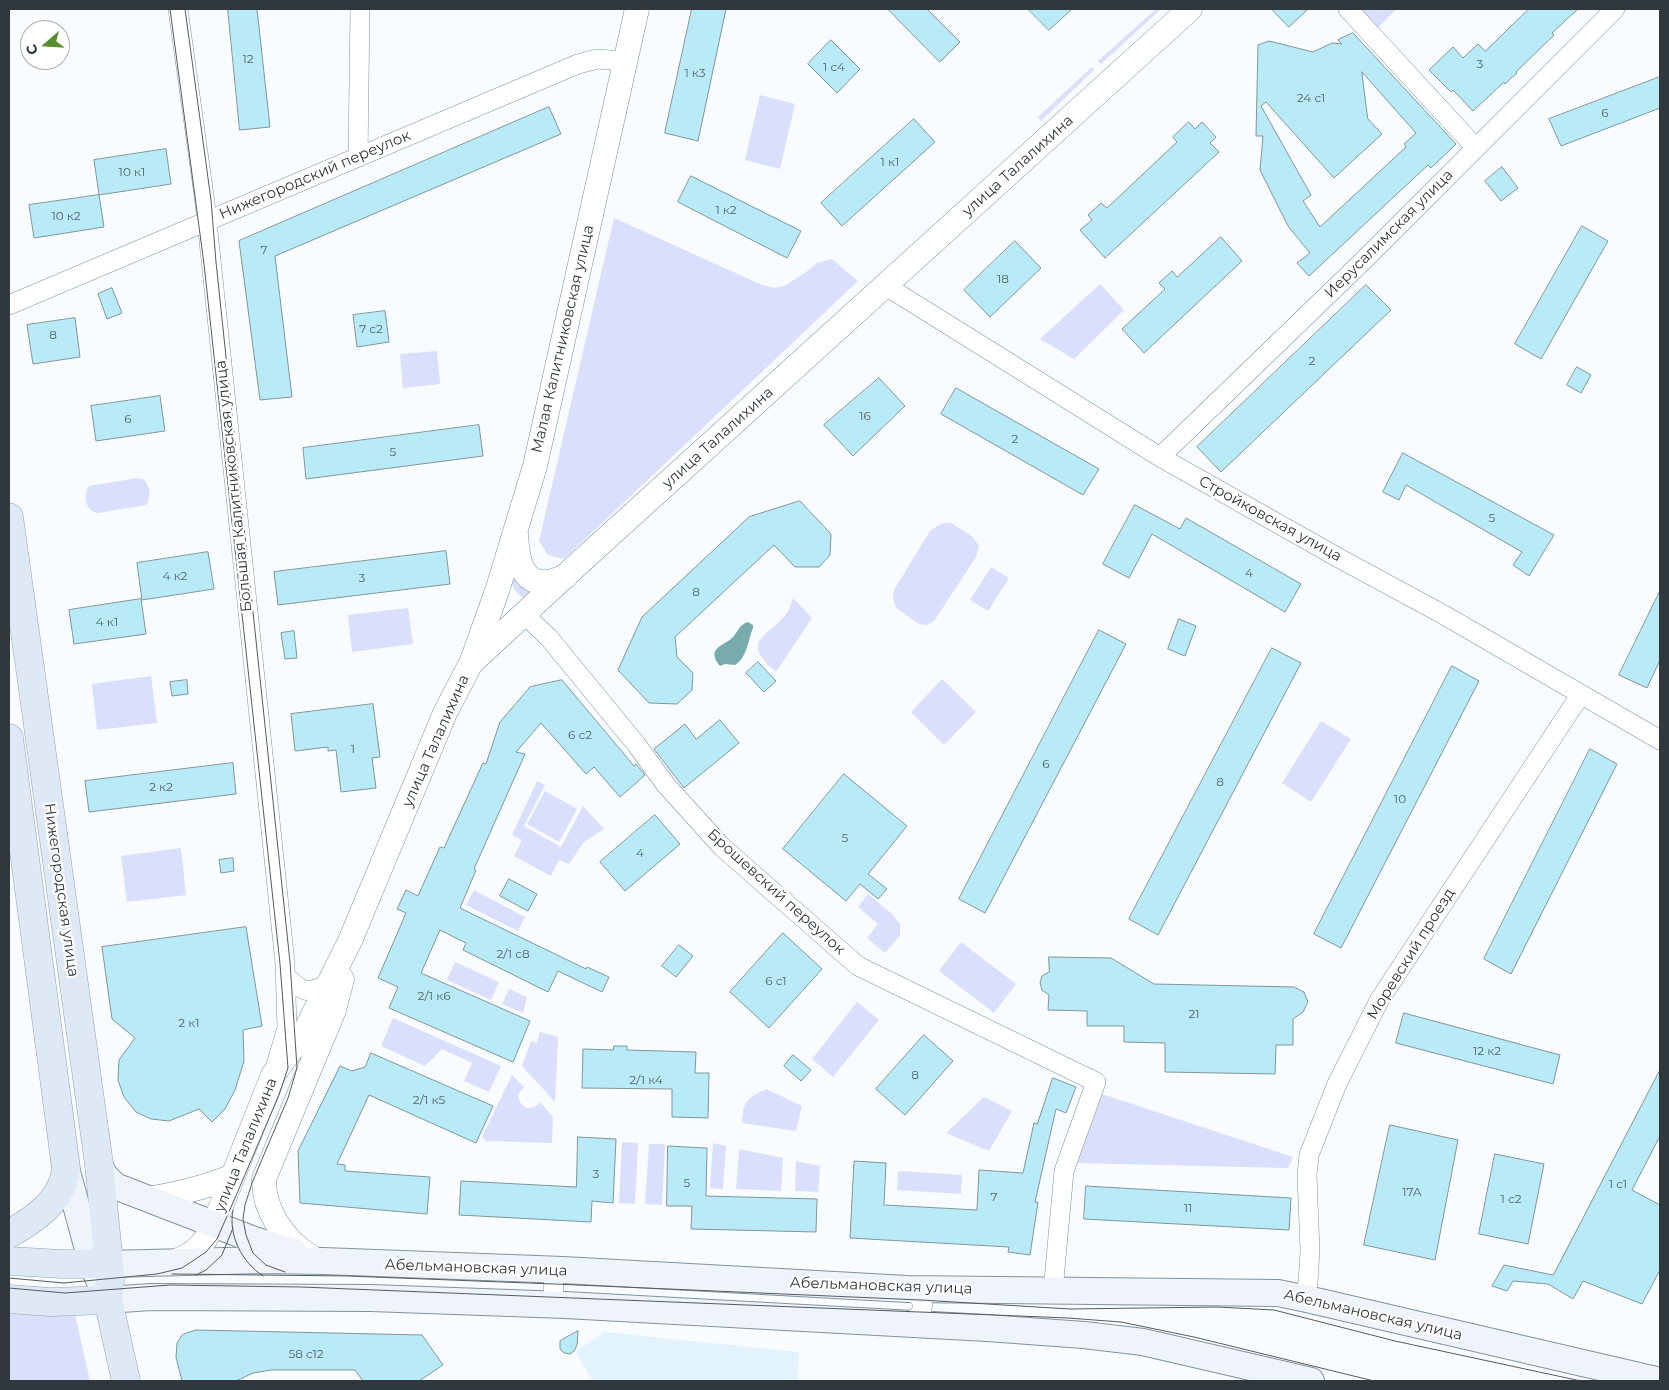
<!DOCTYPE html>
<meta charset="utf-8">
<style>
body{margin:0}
#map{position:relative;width:1669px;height:1390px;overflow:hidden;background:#f8fcfe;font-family:Montserrat,sans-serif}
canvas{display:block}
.frame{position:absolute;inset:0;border:10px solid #31383d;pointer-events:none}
.north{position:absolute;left:20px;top:20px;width:50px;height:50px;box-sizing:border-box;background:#fff;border:1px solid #adafb1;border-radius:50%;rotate:251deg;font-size:14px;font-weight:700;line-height:20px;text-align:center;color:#31383d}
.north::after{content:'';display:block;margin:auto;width:18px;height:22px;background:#56902d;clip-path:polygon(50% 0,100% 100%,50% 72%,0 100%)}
</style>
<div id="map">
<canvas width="1669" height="1390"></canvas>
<div class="frame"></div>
<div class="north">С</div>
</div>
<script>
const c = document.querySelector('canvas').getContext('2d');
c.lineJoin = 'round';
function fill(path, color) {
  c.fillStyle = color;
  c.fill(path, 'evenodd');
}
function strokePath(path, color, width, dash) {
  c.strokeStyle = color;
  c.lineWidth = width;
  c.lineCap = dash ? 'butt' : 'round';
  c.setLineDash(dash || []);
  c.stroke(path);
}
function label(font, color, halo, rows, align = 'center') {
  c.font = font + ' Montserrat,sans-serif';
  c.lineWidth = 4.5;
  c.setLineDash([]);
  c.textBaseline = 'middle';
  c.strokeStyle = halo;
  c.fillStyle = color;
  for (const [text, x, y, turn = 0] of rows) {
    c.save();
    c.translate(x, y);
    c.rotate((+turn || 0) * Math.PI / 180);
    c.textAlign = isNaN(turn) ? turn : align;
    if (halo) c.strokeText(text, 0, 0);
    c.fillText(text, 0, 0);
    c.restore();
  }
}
fill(new Path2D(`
 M604,1332L799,1352L798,1381H593L575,1352Z`), '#e3f3fd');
fill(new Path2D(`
 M1156,9H1161L1101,64L1098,61Z
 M1358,9H1396L1377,29Z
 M1092,67L1094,70L1041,121L1038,117Z
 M760,95L795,104L780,169L745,160Z
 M614,218L762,285L775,288L786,285L806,272L817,263L832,259L858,281L564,559L548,555L539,541Z
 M1100,284L1124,310L1074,359L1040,339Z
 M437,351L440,384L403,388L400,354Z
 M137,478L143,479C150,485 152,497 146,505L98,513C86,512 82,496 89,486Z
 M950,522L973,537L979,546L976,557L934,621L927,625L919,624L896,608L893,599L894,590L930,531L941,524Z
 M991,567L1009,578L988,611L970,600Z
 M516,571L542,590L530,600C519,596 515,593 511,581Z
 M793,598L812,618L776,672C739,639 767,639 787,613C790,609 791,603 793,598Z
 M408,608L413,644L352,652L348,615Z
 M151,676L157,723L97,730L92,684Z
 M942,679L976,712L944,745L911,712Z
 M1321,721L1351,739L1311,802L1282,783Z
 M537,781L545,785L524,826L561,847L583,806L604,829L584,842L569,864L559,860L551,876L514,856L522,840L512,835Z
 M545,791L577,809L559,842L527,824Z
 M181,848L186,895L127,902L121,856Z
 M474,890L525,917L518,931L466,905Z
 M868,894L892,914L900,924V935L885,953L867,938L878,924L858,907Z
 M961,942L1016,984L994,1013L939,971Z
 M455,962L499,982L491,1000L447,980Z
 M509,989L527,997L523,1013L502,1004Z
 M857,1002L879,1020L833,1077L812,1059Z
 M393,1018L501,1066L489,1092L464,1081L472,1063L442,1049L425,1066L381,1046Z
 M540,1032L558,1037L555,1102L522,1066L531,1041L537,1043Z
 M512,1075L524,1087L518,1095C519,1108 532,1113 540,1102L553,1117L552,1143L487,1141L482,1137Z
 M766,1089L802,1106L796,1131L742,1123C743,1102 747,1098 766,1089Z
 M1102,1094L1293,1157L1288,1168L1076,1163Z
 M984,1097L1012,1111L989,1151L946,1133Z
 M622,1142L638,1143L635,1204L619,1203Z
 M713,1143L726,1146L723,1189L710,1188Z
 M649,1144H665L662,1205L645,1204Z
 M739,1149L783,1158L781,1191L736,1189Z
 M796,1161L820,1166L818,1192L795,1191Z
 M898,1171L962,1175L961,1194L897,1190Z
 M9,1308L74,1310L90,1381H9Z`), '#dadffd');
fill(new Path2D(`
 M748,622L753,625V628C748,640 747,658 735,665L725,664L720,666C706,649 722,646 731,639C738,633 738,625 748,622Z`), '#78acac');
const building = new Path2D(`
 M228,9H257L270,127L240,130Z
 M692,9H726L698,141L665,133Z
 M888,9H927L960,42L940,62Z
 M1028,9H1072L1049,30Z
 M1272,9H1308L1289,27Z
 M1529,9H1578L1552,33L1554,35L1516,72L1517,73L1505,84L1504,82L1473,111L1453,90L1451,92L1429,70L1453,47L1463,58L1478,44L1485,51Z
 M1353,33L1456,144L1431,168L1428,165L1309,276L1297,263L1310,253L1288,226L1260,170L1263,136H1256L1258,45L1269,41L1313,52L1332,43L1342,44L1338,40ZM1362,72L1416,133L1404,144L1406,147L1320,227L1303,201L1311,195L1261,106L1266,102L1334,178L1382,134L1368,119Z
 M831,40L860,69L837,93L808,64Z
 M1660,77V108L1561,146L1549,119Z
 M549,107L561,134L275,256L292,397L260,400L239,241Z
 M914,119L935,142L842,226L821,203Z
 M1189,122L1195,129L1202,122L1216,137L1210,143L1219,152L1105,258L1080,230L1092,220L1088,215L1101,203L1107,208L1177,142L1173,137Z
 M166,149L171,184L99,195L94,160Z
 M1502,167L1518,188L1501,201L1485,181Z
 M691,176L801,231L787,258L678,202Z
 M99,195L104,227L34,238L29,205Z
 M1582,226L1608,241L1541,359L1515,344Z
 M1221,237L1242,261L1144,353L1122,329L1165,289L1159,283L1172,271L1177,277Z
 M1015,241L1041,268L990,317L964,290Z
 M1366,285L1391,310L1221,472L1197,447Z
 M112,288L122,313L107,319L98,294Z
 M385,311L389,342L357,347L353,315Z
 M75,318L80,357L33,364L27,325Z
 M1577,367L1591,375L1581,393L1567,385Z
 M879,378L905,406L853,456L824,425Z
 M956,388L1099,469L1083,495L941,414Z
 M160,396L165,431L96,441L91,406Z
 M479,425L483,456L306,479L303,448Z
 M1403,453L1554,535L1529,576L1513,565L1522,552L1406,485L1399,500L1383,492Z
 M800,501L831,534L830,555L819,567H795L774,545L675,637L677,657L693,673L692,690L677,704L649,703L618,670L642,617L749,517Z
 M1135,505L1180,529L1186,518L1301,584L1285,612L1152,534L1129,578L1103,564Z
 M446,551L450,584L278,605L274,572Z
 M208,552L214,589L142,600L137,563Z
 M1660,591V660L1647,688L1619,675Z
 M141,599L146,634L74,644L69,610Z
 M1179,619L1196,626L1185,656L1168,649Z
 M1099,630L1126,644L985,913L959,899Z
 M294,631L297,658L285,659L281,633Z
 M1272,648L1301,663L1158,935L1129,919Z
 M758,662L776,681L764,692L746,673Z
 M1452,666L1479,681L1341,948L1314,934Z
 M187,680L188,694L172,696L170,682Z
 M562,680L634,766L636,764L645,775L620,797L594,767L586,774L541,723L516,752L525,754L474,869L476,870L460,908L586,969L587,967L609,977L602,992L558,971L548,992L463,950L466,943L440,930L421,973L530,1021L513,1062L389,1008L398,987L378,978L406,913L397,909L406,890L418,896L440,847L444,848L483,763L486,764L500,722L530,687Z
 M373,704L380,757L372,758L376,788L341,792L336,750L328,751V747L295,751L291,714Z
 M720,720L739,743L684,788L654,749L685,724L696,739Z
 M1590,749L1617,764L1511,974L1484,959Z
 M233,763L236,794L89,812L85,781Z
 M844,774L907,826L868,874L887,889L878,899L860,884L846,901L783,849Z
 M655,815L680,844L625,891L600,862Z
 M233,858L234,871L221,873L219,860Z
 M509,879L537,894L528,911L500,896Z
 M246,927L262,1026L243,1030L244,1061L235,1090L225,1109L212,1122L199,1109L169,1121L151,1119L136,1112L124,1097L118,1080L119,1060L135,1038L112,1019L102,947Z
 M783,933L822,969L769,1028L730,992Z
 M679,945L693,956L676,977L662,966Z
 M1049,957L1111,958L1154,984L1294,987L1304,992L1308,1002L1303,1012L1293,1019V1045H1276L1275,1074L1165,1072V1043L1124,1042V1026H1087V1011L1048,1010L1049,995L1042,990L1040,983L1042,976L1049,972Z
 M1404,1013L1560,1055L1553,1084L1396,1043Z
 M924,1035L953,1061L905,1115L876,1089Z
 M614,1046H627V1050L696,1052L695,1073H709L708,1118L672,1117V1089L582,1088L583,1049L613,1050Z
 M371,1053L493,1106L476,1143L369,1095L337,1164L345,1165V1171L430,1177L427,1214L300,1203L298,1151L340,1066L352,1071L365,1067Z
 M793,1055L811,1070L801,1081L784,1066Z
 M1660,1070V1136L1632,1190L1660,1205V1270L1642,1304L1583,1281L1573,1299L1548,1284L1513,1281L1507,1291L1492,1286L1504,1265L1553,1275Z
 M1053,1078L1076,1087L1066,1113L1056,1109L1035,1202H1038L1030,1255L1008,1252L1009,1247L850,1238L854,1161L886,1163L884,1205L977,1210L979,1170L1023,1173L1034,1123L1037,1124Z
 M1390,1125L1458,1140L1435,1260L1364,1245Z
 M578,1137L616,1139L613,1203L592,1201L591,1222L459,1215L461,1181L576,1187Z
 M668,1146L707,1148L706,1196L817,1199L816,1232L691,1229L692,1206H667Z
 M1495,1154L1544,1164L1528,1244L1479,1234Z
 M1086,1186L1291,1198L1289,1230L1084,1219Z
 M196,1330L422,1335L443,1365L419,1381H363L355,1370H271L253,1373L236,1381H182L176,1357L177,1343L182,1335Z
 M578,1331L577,1345L574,1351L570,1354L564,1353L560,1349V1341Z`);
fill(building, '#b8eaf8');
strokePath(building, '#80969c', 1);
const minor = new Path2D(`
 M178,9L205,203L285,963L287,1028L276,1065
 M1348,9L1476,148
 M358,157L360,9
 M886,286L1160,457L1337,557L1444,615L1660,740
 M9,305L578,64L597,59L625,61
 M1160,457L1364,260L1615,9
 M525,615L549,638L636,744L666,785L722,847L858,966L1096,1082L1064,1171L1053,1291
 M290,980C306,995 309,992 329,984
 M1304,1298L1308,1283L1310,1251L1307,1175L1309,1155L1337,1084L1380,999L1581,694
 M553,1305L554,1270
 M905,1323C918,1321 929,1307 918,1296C915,1293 910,1291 907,1289`);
const tertiary = new Path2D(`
 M516,534C517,552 519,581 542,582C550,583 559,579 566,576
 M472,661L498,588L535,466L637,9
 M148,1199C177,1194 205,1188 233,1176
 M310,1256C284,1241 263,1209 264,1179L334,1010L342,979
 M176,1261C197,1253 204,1244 214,1224L273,1075L305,1031L350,941L445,713L471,663L577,565L1190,9`);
const secondary = new Path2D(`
 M99,1164L104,1175L115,1186L257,1241L294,1252
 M66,1168L92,1264L108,1300L150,1297L371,1298L565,1305L987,1328L1084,1335L1143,1342L1311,1381
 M109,1264L263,1260L323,1261L563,1270L907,1289L1278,1293L1307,1299L1660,1381`);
const primary = new Path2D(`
 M9,517L99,1164L109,1264L110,1279L108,1300L126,1381
 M9,738L66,1168C65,1174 64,1181 61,1187C52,1208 28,1223 9,1234
 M9,1261L62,1264H109
 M9,1299L50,1302L108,1300`);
strokePath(minor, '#81929e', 20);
strokePath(tertiary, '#81929e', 25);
strokePath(secondary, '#81929e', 28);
strokePath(primary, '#94a1b0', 29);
strokePath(minor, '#fff', 19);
strokePath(tertiary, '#fff', 24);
strokePath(secondary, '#eff4fa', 26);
strokePath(primary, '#dfe8f5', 28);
strokePath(new Path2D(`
 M185,9L211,200L216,262L290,962L297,1068L288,1098L252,1183L245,1205L243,1219L246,1235L253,1253L266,1265L285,1272
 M233,1210C228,1236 242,1262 263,1276
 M172,1274L348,1276L554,1284L921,1300L1070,1309L1217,1307L1274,1310L1395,1341L1581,1381
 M196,1275L206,1270L222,1255L233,1228
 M9,1278L64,1283L157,1274L182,1268L206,1252L217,1239L238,1191L279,1095L288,1068L280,964L204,264L170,9
 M9,1288L65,1293L170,1285L301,1287L1068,1318L1121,1322L1194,1337L1374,1381`), '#545b5f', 1);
label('12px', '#53646c', null, [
 ["12",248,59],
 ["3",1480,64],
 ["1 с4",834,67],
 ["1 к3",695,73],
 ["24 с1",1311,98],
 ["6",1605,113],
 ["1 к1",890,162],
 ["10 к1",132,172],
 ["1 к2",726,210],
 ["10 к2",66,216],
 ["7",264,250],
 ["18",1003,279],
 ["7 с2",371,329],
 ["8",53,335],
 ["2",1312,361],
 ["16",865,416],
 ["6",128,419],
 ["2",1015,439],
 ["5",393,452],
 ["5",1492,518],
 ["4",1249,573],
 ["4 к2",175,576],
 ["3",362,578],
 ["8",696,592],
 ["4 к1",107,622],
 ["6 с2",580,735],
 ["1",353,749],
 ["6",1046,764],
 ["8",1220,782],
 ["2 к2",161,787],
 ["10",1400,799],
 ["5",845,838],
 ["4",640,853],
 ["2/1 с8",513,954],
 ["6 с1",776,981],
 ["2/1 к6",434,996],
 ["21",1194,1014],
 ["2 к1",189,1023],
 ["12 к2",1487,1051],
 ["8",915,1075],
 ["2/1 к4",646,1080],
 ["2/1 к5",429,1100],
 ["3",596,1174],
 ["5",687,1183],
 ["1 с1",1618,1184],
 ["17А",1412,1192],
 ["7",994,1197],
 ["1 с2",1511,1199],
 ["11",1188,1208],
 ["58 с12",306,1354]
]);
label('15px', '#31383d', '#fff', [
 ["улица Талалихина",1018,166,-42],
 ["Нижегородский переулок",315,175,-23],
 ["Иерусалимская улица",1389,234,-45],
 ["Малая Калитниковская улица",563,339,-77],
 ["улица Талалихина",718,438,-42],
 ["Большая Калитниковская улица",234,486,-96],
 ["Стройковская улица",1270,519,29],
 ["улица Талалихина",436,741,-66],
 ["Нижегородская улица",61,890,82],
 ["Брошевский переулок",776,892,42],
 ["Моревский проезд",1411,954,-58],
 ["улица Талалихина",246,1145,-68],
 ["Абельмановская улица",476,1268,2],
 ["Абельмановская улица",881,1286,2],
 ["Абельмановская улица",1373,1315,13]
]);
</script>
